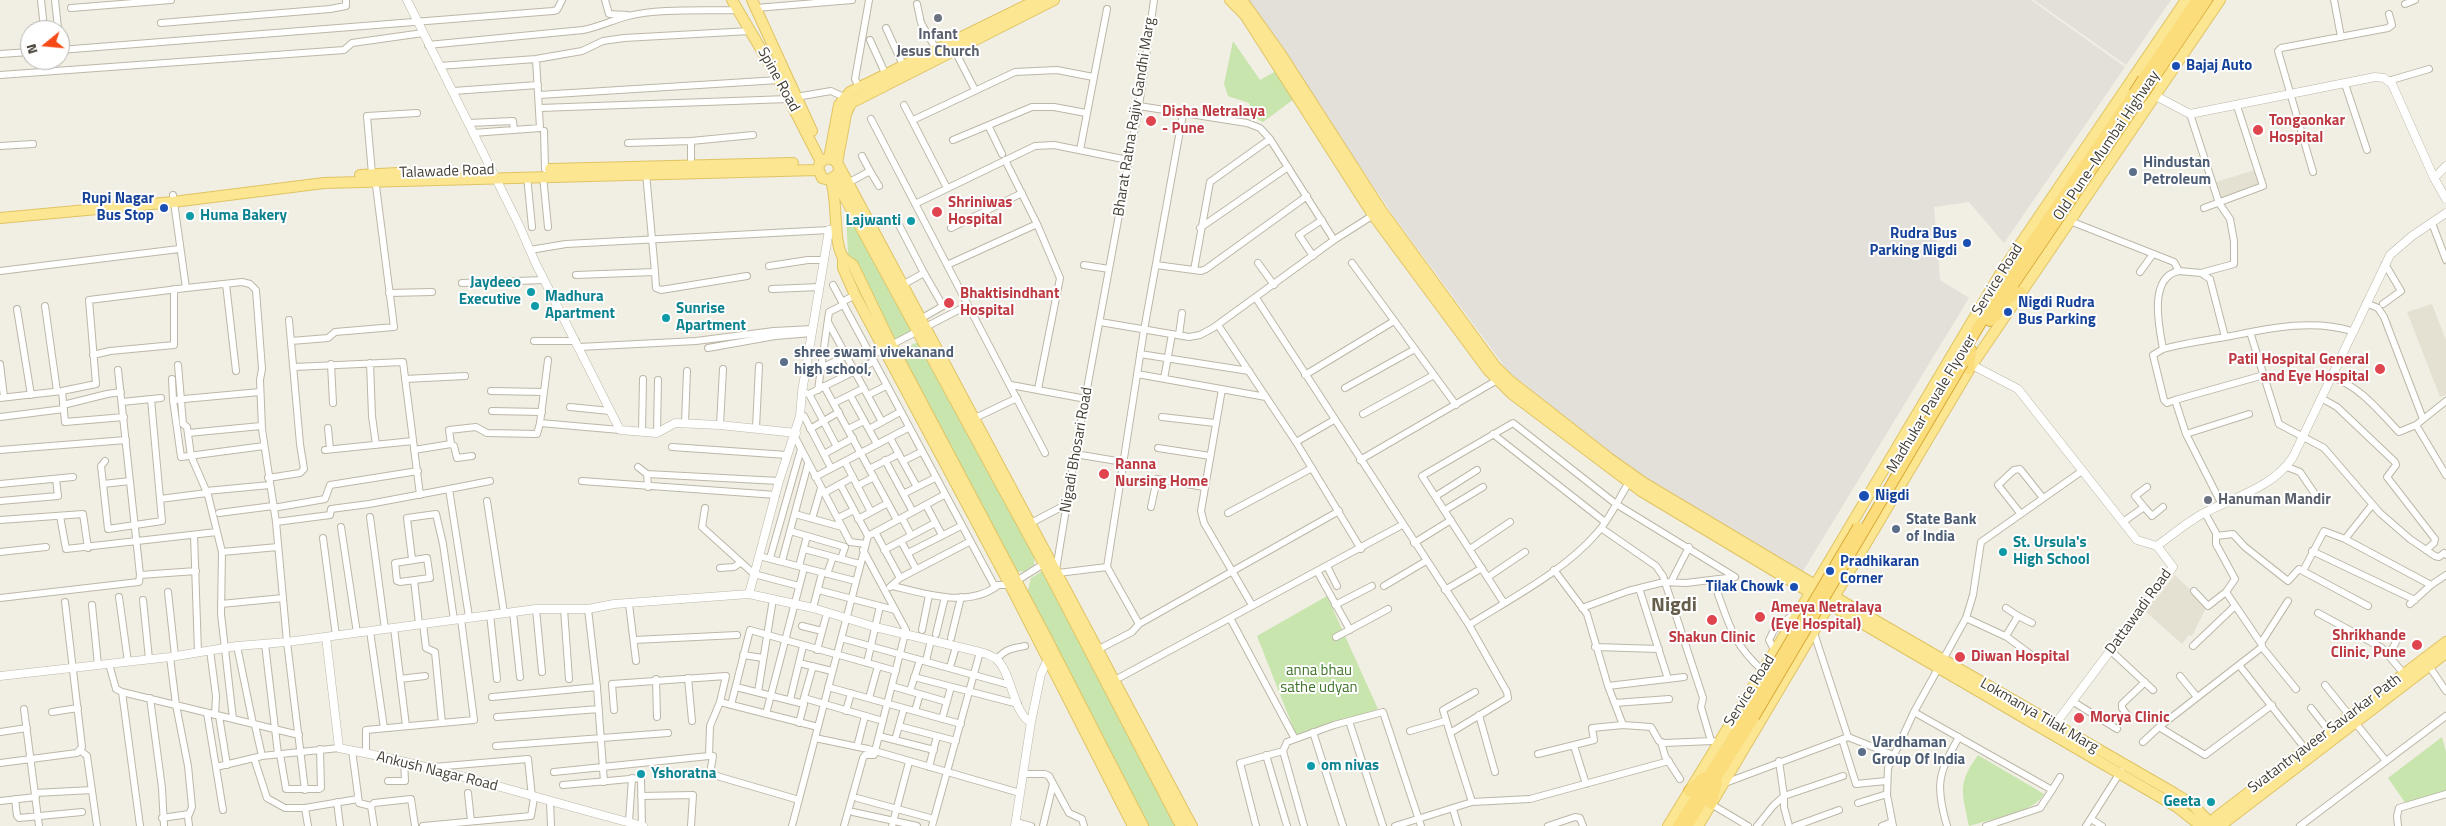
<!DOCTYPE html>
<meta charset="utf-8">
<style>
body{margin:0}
#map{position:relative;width:2446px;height:826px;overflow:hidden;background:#f1eee4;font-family:"Titillium Web",sans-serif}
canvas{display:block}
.north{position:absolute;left:20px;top:20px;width:50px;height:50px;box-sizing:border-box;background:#fff;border:1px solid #b4b2ae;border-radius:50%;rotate:253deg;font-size:14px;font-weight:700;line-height:20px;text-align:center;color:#433e34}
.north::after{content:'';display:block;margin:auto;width:18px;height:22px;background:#f54a17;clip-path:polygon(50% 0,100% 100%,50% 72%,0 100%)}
</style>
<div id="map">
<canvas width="2446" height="826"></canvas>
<div class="north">N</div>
</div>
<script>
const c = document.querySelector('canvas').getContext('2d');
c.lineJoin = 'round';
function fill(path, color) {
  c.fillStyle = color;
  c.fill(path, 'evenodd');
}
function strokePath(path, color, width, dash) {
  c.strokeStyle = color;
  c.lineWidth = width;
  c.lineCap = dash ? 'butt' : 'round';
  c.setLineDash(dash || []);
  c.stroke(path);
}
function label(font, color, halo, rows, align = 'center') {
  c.font = font + ' "Titillium Web",sans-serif';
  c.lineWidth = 4;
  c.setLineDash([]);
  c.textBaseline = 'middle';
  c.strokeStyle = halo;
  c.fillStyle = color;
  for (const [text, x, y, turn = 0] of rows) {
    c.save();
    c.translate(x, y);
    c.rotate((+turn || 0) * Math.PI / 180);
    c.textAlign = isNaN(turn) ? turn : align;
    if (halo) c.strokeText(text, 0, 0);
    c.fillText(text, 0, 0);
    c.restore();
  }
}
fill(new Path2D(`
 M2258,169L2263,186L2219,203L2213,183Z
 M2432,304L2446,340V395L2440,397L2407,312Z
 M2175,575L2207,606L2192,636L2189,635L2182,644L2146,612Z`), '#e5e1d2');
fill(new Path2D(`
 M1247,0H2031L2125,67L2004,243L1969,202L1934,207L1940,280L1969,298L1803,571L1630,469L1508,371L1395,218Z
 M2034,0H2171L2126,65Z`), '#e3dfd9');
fill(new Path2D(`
 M1233,41L1260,80L1276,71L1294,99L1263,122L1253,117L1249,103L1228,96L1224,84Z
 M848,207L915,330L893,342L848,255L846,211Z
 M920,341L1035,555L1034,565L1025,571L1017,572L899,351Z
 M1044,570L1178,826H1146L1027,594L1031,578Z
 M1327,596L1378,709L1296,735L1257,636Z
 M2442,737L2446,752V794L2406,804L2388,778Z
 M1978,755L2044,794C2034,813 1990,819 1969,826C1962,792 1957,784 1978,755Z`), '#c7e5ad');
const minor = new Path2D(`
 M41,0L44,28
 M55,0L58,28
 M605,0L609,14L627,15
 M2334,0L2341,37
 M917,4L921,23L936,49
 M2405,4L2415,0
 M71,8L171,0
 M756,8L852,0
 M161,23L330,9L346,6V0
 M886,28L903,65
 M870,40L885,73
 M428,45L583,30C599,27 613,20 628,16C657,8 707,11 738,10
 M954,49L975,90
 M60,50L553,11L557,10L562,0
 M0,54L30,52
 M439,66L536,59L582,51L603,41L624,38L750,31
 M0,75L344,50L352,43L423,33
 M2388,81L2429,69
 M2345,84L2367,150
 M860,89L855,79L869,0
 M453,91L538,85
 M539,95L779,80
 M796,97L831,91L846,98
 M904,105L947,188
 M1139,106L1247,123L1260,128L1270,139L1334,240
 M540,108L788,99
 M2190,114L2219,203L2230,219L2234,241V264L2201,273
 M871,119L1045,453
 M913,120L1015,72L1057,70L1093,77
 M468,123L513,121L514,130
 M989,127L1002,154
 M544,131L545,169
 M473,133L540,128L536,59
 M953,140L1032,107H1054L1086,113
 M691,141V164
 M628,143L691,141L753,135
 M0,146L33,144
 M1080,150L1107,9
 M1005,160L1037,224L1060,278L1038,389
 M870,171L879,186
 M2313,172L2278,51L2281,48L2388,28L2392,25L2389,14
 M372,174L367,116L417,113
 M527,176L532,227
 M543,176L548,227
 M848,183L870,171L862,156
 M173,195L186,288L242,282L250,284L256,290L262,369L260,380L262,429L276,522L287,642L305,790
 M915,204L1035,146L1054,145L1128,160
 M2204,208L2263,186L2237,106
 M2070,221L2174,262L2179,271L2201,273L2210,279L2225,337
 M898,223L924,273
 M2432,223L2446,260
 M951,228L1022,193
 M1200,228L1288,167
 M530,250L566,244L829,230
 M1313,256L1299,235L1322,220
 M1258,263L1274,285
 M1352,263L1456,405
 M947,265L1037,224
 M1084,265L1109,269
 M1156,265L1201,271L1206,269L1307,196
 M769,266L808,260H824
 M1194,270L1210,182L1270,139
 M0,271L179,249
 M2179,271C2148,277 2159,327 2163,349C2185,343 2208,340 2231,336C2271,328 2312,319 2352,331
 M655,272L656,288L661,290L747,276
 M2140,272L2153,254
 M576,275L655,272L646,173
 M462,283L544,280
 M226,284L236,371
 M904,284L924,273L943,306L922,318
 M833,285L994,585H1010L1045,563
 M772,289L820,287
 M389,293L432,292
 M1256,298L1469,625L1507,692L1508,698L1450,733L1472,802
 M842,302L855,295
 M2366,303L2378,308L2384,317L2423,419
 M2383,304L2401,291L2385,264
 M45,306L57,391
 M17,309L31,395
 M828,322L882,422
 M1100,322L1189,337L1200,335L1213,328L1334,240L1375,214
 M1218,325L1296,442L1361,549
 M2250,332L2279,424L2324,448L2380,513L2410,539L2435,556L2439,557L2444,553L2446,555
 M1179,335L1182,313
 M291,341L328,338L335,332L394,327L375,178
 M534,341H576
 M579,347L696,341L774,331L813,329
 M708,348L775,336L812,333
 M2163,349L2153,355L2164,400L2167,403L2175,400
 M1140,354L1249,371
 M93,355L110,351L174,345V289
 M870,356L968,305
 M548,360L540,423L620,430
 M370,363L372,416L376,445
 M0,364L4,397
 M331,364L333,403
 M178,365L183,424L187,427L191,456L208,495L222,552L221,614L233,719
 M294,367L403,362L420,495
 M821,368L846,356
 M1137,374L1266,397
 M1305,375L1394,321
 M2331,377C2360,386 2379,411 2399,432L2416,425L2446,401
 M172,379L173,400
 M405,379L465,376
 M1164,379L1172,334
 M1011,385L1086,399
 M824,386L897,520
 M1345,388L1415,349
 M1222,389L1201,511L1204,523L1252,605
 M818,390L829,312L843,305
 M62,391L65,422L124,417
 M491,391L544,392
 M260,392L173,400L181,457L264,446
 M802,392L809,394L873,362
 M809,394L837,447
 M850,395L877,444
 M868,395L886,386
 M0,398L62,391L96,384L89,300L186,288
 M2321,398L2337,407L2395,462L2396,465L2387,477L2435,539L2434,543L2426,550
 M122,402L161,398
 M834,403L864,388
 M63,405L107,394L121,392
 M570,407L610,411
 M492,411L542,412
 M1363,414L1434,375
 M800,416H804L831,468
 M0,417L64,409
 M1162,417L1215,423
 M975,418L1017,398
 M685,423L687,371
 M720,425L723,369
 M2416,425L2446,475
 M328,428L330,449
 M756,428L759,366
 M810,429L839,412
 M848,429L864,421
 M869,429L900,412
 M642,432L643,379
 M188,433L261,426
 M657,433L658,380
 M1493,434L1605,522
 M2186,434L2175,400L2264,375
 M795,437L850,542L865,544
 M890,438L917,487
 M1296,442L1334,420
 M451,444L454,446L457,458L472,456
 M672,447L787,455
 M1158,448L1210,456
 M0,450L126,440
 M325,450L413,441
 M414,450L451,444L449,430L476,427L487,433L537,434L540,423
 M824,454L853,438
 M1075,454L1123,462
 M885,460L913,512
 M1360,460L1499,379
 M105,461L101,466L108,529L162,521L151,399
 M903,461L921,452
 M845,462L871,512
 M638,467L647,474L648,487
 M2287,467L2300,472L2317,497
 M869,469L899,454
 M647,474L779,481
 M815,477L908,428
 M268,478L300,473L304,469L300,444L289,320
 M582,481L776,495
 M0,484L73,477
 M103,484L130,481
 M840,484L868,536
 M857,486L874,477
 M449,489L490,481
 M206,491L270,485
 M824,493L853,477
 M903,494L935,478
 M1436,496L1477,470
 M160,499L207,493
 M0,501L58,496L56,479
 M487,501L504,613
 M926,505L942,535
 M2222,505L2186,434L2249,414
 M1151,507L1157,479L1204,487
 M2144,507L2152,516L2163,507
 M273,508L325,499L330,485L418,471
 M705,508L702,527L754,574L799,586
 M1445,510L1483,487
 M219,513L273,506
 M1228,513L1312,468
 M2020,513L1998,485L2014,470L2020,469L2043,498
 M795,514L842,527
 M60,516L66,549L217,532
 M370,517L385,629
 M838,518L854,510
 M902,518L911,535
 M812,519L821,488
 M858,519L888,503
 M0,520L83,514L88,548
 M276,522L330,515L331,509L369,504L449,489L469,617
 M2123,522L2144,507L2135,496L2147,487
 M1031,523L1067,504
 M341,527L357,633
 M1601,528L1656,566L1663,576L1703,698L1701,707L1711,741
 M790,531L845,547L841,559
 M875,532L900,578
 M194,535L198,652
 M2216,536L2233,534L2245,547L2288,581L2299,569L2368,606
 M323,538L336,636
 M2345,539L2372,505
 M901,541L916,569
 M1414,543L1451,520
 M804,549L860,564
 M1470,549L1510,522
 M884,550L935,523
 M2312,551L2415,600
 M0,552L46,547
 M222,552L278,547
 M908,553L961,526
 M759,556L855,581
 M427,558L430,578L400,582L397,581L395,563Z
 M770,558L801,449
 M412,559L407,518L436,514L443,544L454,620
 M782,561L808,464
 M799,566L807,536
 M1327,566L1337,586
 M720,568L734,567L740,563
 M1056,570L1075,454L1139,106L1154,0
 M1554,570L1587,614L1608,686L1623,725
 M1317,571L1350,630
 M2303,571L2324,531L2345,539L2431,585
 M1058,573L1107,567
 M827,574L833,557
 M140,575L196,571
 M1488,577L1525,552
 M414,580L419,624
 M1671,582L1689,547
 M893,586C925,594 968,608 997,586
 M1384,586L1426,561
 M890,587L900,578L969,542
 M1639,588L1668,679
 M818,590L895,610
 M1445,590L1482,568
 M2194,591L2208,606L2226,592
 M168,592L175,656
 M1718,594C1730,628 1735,646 1763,671
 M119,597L128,662
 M0,598L139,582L140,575L118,370
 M143,600L149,659
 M1504,603L1422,476L1513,423L1616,504L1735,577
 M221,604L283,598
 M629,604L636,661
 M2410,604L2431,585L2446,575
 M92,605L98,665
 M1335,605L1372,586
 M813,608L822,573
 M1582,608L1628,591L1664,582L1686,583L1735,577
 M536,609L542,672
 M564,609L569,679
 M588,609L597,687L604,782
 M513,612L520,677
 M2318,613L2382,648L2405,675
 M490,614L497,679
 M2018,616L2032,623
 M1230,618L1295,739
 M1966,618L2007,637L2034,657
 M423,624L426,648L435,652L442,723
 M1139,624L1107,567L1144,330L1183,114
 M1469,625C1510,599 1564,571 1596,534C1611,518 1619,497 1631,479
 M802,626L822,631
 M394,628L406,726
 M922,630L929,595
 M370,631L384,728
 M1814,633L1848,737L1893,755
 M936,634L945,597
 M2006,636L2018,616L2006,608
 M1336,637L1388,609
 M841,638L1010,685
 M951,638L961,597
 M634,640L737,635
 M2261,643L2288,601
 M265,644L278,754
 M237,646L253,724
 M2193,646L2235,606
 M1595,647L1659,649
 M2262,647L2296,689
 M1099,649L1132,632L1139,624L1339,511
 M210,650L216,696L215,715
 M817,650L827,613
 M1775,651L1769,640L1774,630L1797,611
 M2111,651L2153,690
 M743,655L763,658
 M2389,655L2398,638
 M170,657L176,705L188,766L192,807L188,817L189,826
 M997,659C1005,649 1013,648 1025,646
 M926,661L931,640
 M799,663L832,671
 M867,663L880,606
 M109,664L116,689L122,692L299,735
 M2239,665L2307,751
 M2429,666L2446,691
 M950,667L956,647
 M2180,676L2197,697
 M914,677L1018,704
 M688,678L692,721
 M400,679L425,676
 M656,679L657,717
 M1115,680L1402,525
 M2325,685L2386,761
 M892,686L947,702
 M1608,686L1684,677
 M736,687L804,704L799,723
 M828,687L961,724
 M910,691L920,660
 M122,692L140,826
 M758,692L773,599
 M492,697L597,687
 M150,698L162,788L164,826
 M804,698L883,721
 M869,698L878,666
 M790,700L803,646
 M803,701L813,666
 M2072,701L2117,729
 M720,702L818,727
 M1615,703L1669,699
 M731,705L750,630L896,671
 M2311,708L2329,731
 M24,709L39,826
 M614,710L612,684L726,676L720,702L710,726L709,756H713L710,774L799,800
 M846,711L851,693
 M915,711L920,694
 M52,712L78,708
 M1914,712L2052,790L2040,808L1986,826
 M207,713L223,810
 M766,714L804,568
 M1479,715L1495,772
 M219,716L227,765
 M2128,716L2122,708V704L2145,682
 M497,717L599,709
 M942,719L951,687
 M1349,721L1383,826
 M255,725L262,756
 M899,726L956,741
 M2159,727L2205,755L2272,705
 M1410,731L1445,721
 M0,732L27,728
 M1313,732L1343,826
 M1450,733L1443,710L1475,692
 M879,736L934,750
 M815,738L868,749L1020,793
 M1842,739L1856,784L1886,781
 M895,740L904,708
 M1661,742L1665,756L1680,779
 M2143,742L2159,727L2262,647V645L2226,592L2235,579L2216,544V533L2205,513
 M496,746L668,733
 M1574,746L1586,784
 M857,747L865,716
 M80,750L87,756L97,826
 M352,750L359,803L371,806L374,826
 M366,753V730L474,720L461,619
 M280,754L286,789H319L321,788L320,749
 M1538,754L1594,740L1592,728L1623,725L1651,727L1659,741L1664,743L1713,741
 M1266,755L1287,826
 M254,758L267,798L285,808H305L308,826
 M0,763L77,753L82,747L65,602
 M216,767L262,756L339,748
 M433,767L528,759L532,797
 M929,767L937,736
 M554,772L709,756
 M1023,774H1045L1049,776L1069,813L1082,819L1084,826
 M388,781H405L404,761
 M1725,783L1848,737
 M563,785L641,778L642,826
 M2052,790L2060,777
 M35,793L92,790
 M468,793L471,821
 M641,796L693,795L691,826
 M857,798L934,819
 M15,799L17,816L19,818L82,812
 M0,801L36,797
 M337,802L340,826
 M550,802L551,826
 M1858,803L1887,794
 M1711,804L1748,826
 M371,806L374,803L411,799L415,826
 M305,808L358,799
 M1453,809L1458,826
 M853,812L917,826
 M162,818L189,814
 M2091,819L2102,826
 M629,822L632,778
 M1016,822L1031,826
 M423,826L531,816L534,798
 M792,826L868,536L944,495
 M844,826L863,758L865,755H874L906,630L863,550
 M892,826L909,762
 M932,826L980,652
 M1043,826L1053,784
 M1256,826L1240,763L1283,751
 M1304,826L1283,751L1287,742L1334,725L1383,712L1421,826
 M1395,826L1472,802L1530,799L1669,761
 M1548,826L1575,817L1580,818L1583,826
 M1757,826L1773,806L1784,796L1779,761
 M1789,826L1784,807V796L1843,776
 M1795,826L1839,810
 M1882,826L1892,822
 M1893,826L1887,795L1888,768L1914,712L1966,618L1973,595L1981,542L2082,471
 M1947,826C1935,785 1938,774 1959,737
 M2086,826L2121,771
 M2300,826L2446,716
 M2398,826L2397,816L2399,808L2446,794`);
const tertiary = new Path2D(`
 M407,0L519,225L535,262L620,430L657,433L675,423L720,425L796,433
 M2152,94L2190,114L2375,77L2384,78L2392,84L2434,178L2446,199
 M2434,178L2446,166
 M1972,365L2018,389L2137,540L2157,546
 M2157,546C2172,535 2186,523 2202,514C2234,497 2274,487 2293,457L2390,255L2412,236L2446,213
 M749,594L779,481L800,416L802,392L829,230L837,229
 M326,637L339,748C442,767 542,800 643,826
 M0,676L170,657L237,646L287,642L536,609H588L614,604L749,594L813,608L875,627L980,652C985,653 990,655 995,658C1012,670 1013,715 1031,722
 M2053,727L2173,567L2157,546
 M1015,826L1031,722L1041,674L1048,659`);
const primary = new Path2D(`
 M732,0L779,80L821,162
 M752,0L812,131
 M1230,0L1245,15L1373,215L1488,370L1512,394L1641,491L1841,611L2177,807L2201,826
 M1242,0L1280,53L1381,210L1495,366L1509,380L1610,459L1644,483L1845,603L2174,793L2192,804L2213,826
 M829,158L839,105L850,92L1037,0
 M837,163L846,114L851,103L1054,0
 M839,168L838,174L829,180L822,178L818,168C821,158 831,155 838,164L1192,826
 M550,169L793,163
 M360,175L398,173
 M834,178L1049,573L1181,826
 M831,181C838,201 833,243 843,257C845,260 850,263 853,265L892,346L1047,639L1143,826
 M0,218L173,202L324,183L818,170
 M843,257V268L855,295L1010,585L1133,826
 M2206,825L2446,642
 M1668,826L1815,585L2002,271L2186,0
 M1698,826L1972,365L2220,0
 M2220,826L2446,653`);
const trunk = new Path2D(`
 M2143,79L2197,0
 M2150,84L2207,0
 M2001,303L2141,97
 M1990,321C2001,313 2006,293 2021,292
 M1958,361L2009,276L2134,93
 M1969,369L1971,350
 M1689,791L1703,778
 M1711,804L1717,783
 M1678,826L1748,713
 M1687,826L1754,717`);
strokePath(minor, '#bcb7a7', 8);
strokePath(tertiary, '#bcb7a7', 9);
strokePath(primary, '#e0c463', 12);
strokePath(trunk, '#d9aa36', 12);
strokePath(minor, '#fff', 6);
strokePath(tertiary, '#fff', 8);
strokePath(primary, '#fce692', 10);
strokePath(trunk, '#fbdd7c', 10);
const trunkBridge = new Path2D(`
 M2134,93L2143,79
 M2141,97L2150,84
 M1748,713L1858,527
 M1754,717L1963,363`);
strokePath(trunkBridge, '#d9aa36', 12, []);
strokePath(trunkBridge, '#fbdd7c', 10);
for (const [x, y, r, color] of [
 [938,18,5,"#6b7280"],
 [2176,66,5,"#1a4fb4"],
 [1151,121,6,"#e0444e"],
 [2258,130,6,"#e0444e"],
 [2133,172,5,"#5c6f8a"],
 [164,208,5,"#1a4fb4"],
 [937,212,6,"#e0444e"],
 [190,216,5,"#0f9aa8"],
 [911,221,5,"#0f9aa8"],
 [1967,243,5,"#1a4fb4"],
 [531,292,5,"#0f9aa8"],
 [949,303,6,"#e0444e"],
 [535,306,5,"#0f9aa8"],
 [2008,312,5,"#1a4fb4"],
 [666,318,5,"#0f9aa8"],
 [784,362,5,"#5c6f8a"],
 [2380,369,6,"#e0444e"],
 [1104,474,6,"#e0444e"],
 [1864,496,6,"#1a4fb4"],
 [2208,500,5,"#6b7280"],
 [1896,529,5,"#5c6f8a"],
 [2003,552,5,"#0f9aa8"],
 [1830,571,5,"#1a4fb4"],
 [1794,587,5,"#1a4fb4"],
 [1760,617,6,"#e0444e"],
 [1712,620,6,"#e0444e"],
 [2417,645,6,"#e0444e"],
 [1960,657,6,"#e0444e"],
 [2079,718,6,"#e0444e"],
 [1862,752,5,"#5c6f8a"],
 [1311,766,5,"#0f9aa8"],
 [641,774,5,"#0f9aa8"],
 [2211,802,5,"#0f9aa8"]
]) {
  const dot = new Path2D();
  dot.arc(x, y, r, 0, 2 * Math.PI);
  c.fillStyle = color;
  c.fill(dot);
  strokePath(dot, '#fff', 2);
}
label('bold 15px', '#5b616d', '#fff', [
 ["Infant",938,35],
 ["Jesus Church",938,52],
 ["Hanuman Mandir",2218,500,"left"]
]);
label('bold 15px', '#164399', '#fff', [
 ["Bajaj Auto",2186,66],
 ["Rupi Nagar",154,199,"right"],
 ["Bus Stop",154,216,"right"],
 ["Rudra Bus",1957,234,"right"],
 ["Parking Nigdi",1957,251,"right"],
 ["Nigdi Rudra",2018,303],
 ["Bus Parking",2018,320],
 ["Nigdi",1875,496],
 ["Pradhikaran",1840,562],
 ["Corner",1840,579],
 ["Tilak Chowk",1784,587,"right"]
], 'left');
label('15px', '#433e34', '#fff', [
 ["Spine Road",778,80,61],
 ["Bharat Ratna Rajiv Gandhi Marg",1135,117,-81],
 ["Old Pune–Mumbai Highway",2107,146,-56],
 ["Talawade Road",447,172,-2],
 ["Service Road",1998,280,-58],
 ["Madhukar Pavale Flyover",1932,404,-59],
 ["Nigadi Bhosari Road",1077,450,-80],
 ["Dattawadi Road",2139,612,-54],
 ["Service Road",1750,691,-58],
 ["Lokmanya Tilak Marg",2039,716,30],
 ["Svatantryaveer Savarkar Path",2325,734,-37],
 ["Ankush Nagar Road",437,772,14]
]);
label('bold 15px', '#be3a42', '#fff', [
 ["Disha Netralaya",1162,112],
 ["- Pune",1162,129],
 ["Tongaonkar",2269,121],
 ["Hospital",2269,138],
 ["Shriniwas",948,203],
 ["Hospital",948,220],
 ["Bhaktisindhant",960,294],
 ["Hospital",960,311],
 ["Patil Hospital General",2369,360,"right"],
 ["and Eye Hospital",2369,377,"right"],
 ["Ranna",1115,465],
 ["Nursing Home",1115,482],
 ["Ameya Netralaya",1771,608],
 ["(Eye Hospital)",1771,625],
 ["Shrikhande",2406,636,"right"],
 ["Clinic, Pune",2406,653,"right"],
 ["Shakun Clinic",1712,638,"center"],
 ["Diwan Hospital",1971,657],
 ["Morya Clinic",2090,718]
], 'left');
label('bold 15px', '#4e5e75', '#fff', [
 ["Hindustan",2143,163],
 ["Petroleum",2143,180],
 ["shree swami vivekanand",794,353],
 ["high school,",794,370],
 ["State Bank",1906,520],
 ["of India",1906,537],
 ["Vardhaman",1872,743],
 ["Group Of India",1872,760]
], 'left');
label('bold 15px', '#0d838f', '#fff', [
 ["Huma Bakery",200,216],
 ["Lajwanti",901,221,"right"],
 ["Jaydeeo",521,283,"right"],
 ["Executive",521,300,"right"],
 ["Madhura",545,297],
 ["Apartment",545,314],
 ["Sunrise",676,309],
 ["Apartment",676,326],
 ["St. Ursula's",2013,543],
 ["High School",2013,560],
 ["om nivas",1321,766],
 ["Yshoratna",651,774],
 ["Geeta",2201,802,"right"]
], 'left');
label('15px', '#3f7329', '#fff', [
 ["anna bhau",1319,671],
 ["sathe udyan",1319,688]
]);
label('bold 20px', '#665d4b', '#fff', [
 ["Nigdi",1674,606]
]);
</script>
